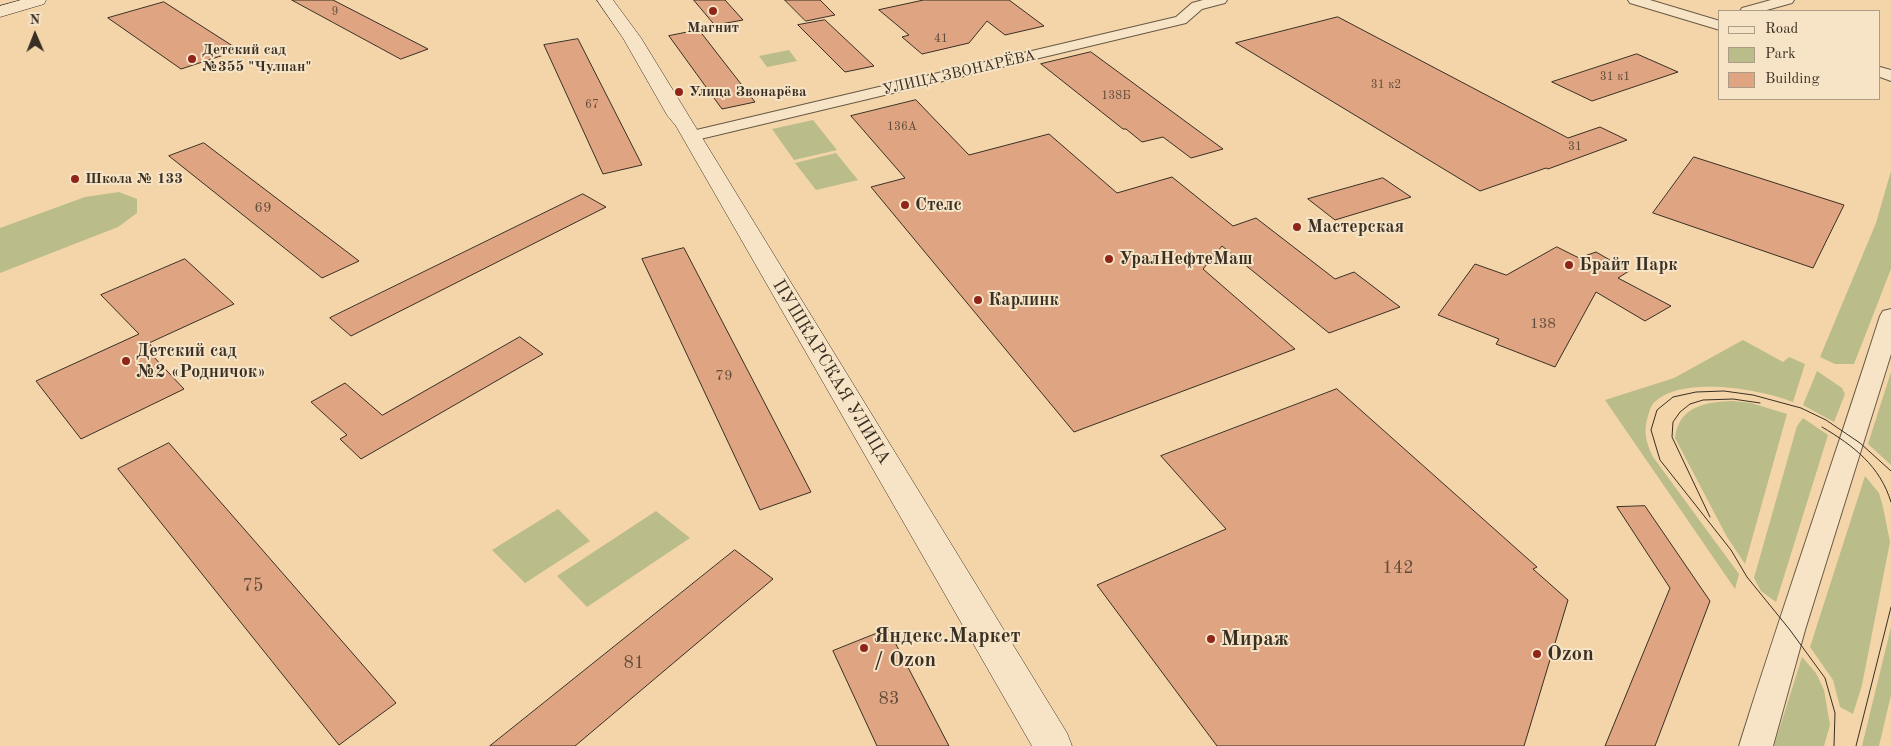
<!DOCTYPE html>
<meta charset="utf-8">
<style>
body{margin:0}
#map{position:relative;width:1891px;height:746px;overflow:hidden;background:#f3d5a9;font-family:"Old Standard TT",serif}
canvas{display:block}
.legend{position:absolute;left:1718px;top:10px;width:162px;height:90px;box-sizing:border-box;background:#f7e4c7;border:1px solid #ab9c85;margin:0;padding:6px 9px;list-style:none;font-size:15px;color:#392f23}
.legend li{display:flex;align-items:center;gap:10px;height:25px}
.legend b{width:25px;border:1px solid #ab9c85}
.north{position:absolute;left:10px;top:10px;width:50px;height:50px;-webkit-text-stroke:4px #f7e4c7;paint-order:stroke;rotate:359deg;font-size:14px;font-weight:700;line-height:20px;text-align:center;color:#392f23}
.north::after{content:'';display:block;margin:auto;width:18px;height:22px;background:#392f23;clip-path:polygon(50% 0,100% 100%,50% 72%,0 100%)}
</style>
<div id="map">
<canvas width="1891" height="746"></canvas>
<ul class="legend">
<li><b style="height:6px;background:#f7e4c7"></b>Road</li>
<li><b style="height:14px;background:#babd89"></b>Park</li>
<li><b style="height:14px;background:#dfa582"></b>Building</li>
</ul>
<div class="north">N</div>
</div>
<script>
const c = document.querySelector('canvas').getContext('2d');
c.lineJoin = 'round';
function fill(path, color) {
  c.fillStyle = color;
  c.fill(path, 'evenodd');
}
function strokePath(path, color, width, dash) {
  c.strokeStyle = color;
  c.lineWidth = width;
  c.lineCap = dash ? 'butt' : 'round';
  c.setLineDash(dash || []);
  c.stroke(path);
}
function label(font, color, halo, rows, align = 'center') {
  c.font = font + ' "Old Standard TT",serif';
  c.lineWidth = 4;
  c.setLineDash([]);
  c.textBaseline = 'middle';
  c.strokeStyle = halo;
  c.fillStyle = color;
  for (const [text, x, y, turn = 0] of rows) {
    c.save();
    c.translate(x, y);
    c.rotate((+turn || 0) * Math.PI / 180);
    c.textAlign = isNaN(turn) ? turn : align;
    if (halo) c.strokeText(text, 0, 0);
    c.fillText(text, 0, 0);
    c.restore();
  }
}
fill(new Path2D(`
 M789,50L797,61L767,67L759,56Z
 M813,120L837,150L794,160L772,129Z
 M836,153L858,180L816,190L795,163Z
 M1891,171V269L1854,364H1835L1820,357L1876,223Z
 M119,192L137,199V213L118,227L0,273V228L85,197Z
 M1743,340L1783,362L1789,357L1805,364L1793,402C1761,389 1677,374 1652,405C1650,408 1649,413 1648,416C1643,431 1646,443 1653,457L1739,574L1735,589L1605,400L1674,378Z
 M1817,371L1842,388L1845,394L1834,422L1803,405Z
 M1891,372V465L1868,444Z
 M1733,401L1751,403L1787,414L1745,564L1727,537L1675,438C1679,406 1705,402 1733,401Z
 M1803,418L1828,435L1776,602L1761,591L1754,578L1797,426Z
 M1865,476L1879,493L1883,507L1890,542L1862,685L1853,714L1840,707L1833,680L1810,647Z
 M558,509L590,541L525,583L492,550Z
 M656,511L690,538L587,607L557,576Z
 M1891,627V695L1879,746H1862Z
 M1802,657L1816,673L1824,690L1830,725L1824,746H1774Z`), '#babd89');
const building = new Path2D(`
 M292,0H333L428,49L401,59Z
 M694,0H725L743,20L715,25Z
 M785,0H820L835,15L806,21Z
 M924,0H1009L1044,26L1005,35L987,21L969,43L922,54L902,37L909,35L879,10Z
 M164,2L239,50L181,69L108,18Z
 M1338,17L1568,138L1600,127L1627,140L1548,169L1546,168L1480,191L1236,43Z
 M825,20L874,66L845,72L798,25Z
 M699,30L755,102L722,109L669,36Z
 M578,39L642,165L603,174L544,45Z
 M1091,52L1223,149L1191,158L1163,137L1142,142L1126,129H1123L1041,64Z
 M1637,54L1678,72L1592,101L1552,82Z
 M916,100L969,155L1049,134L1117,193L1172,177L1233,226L1256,218L1335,279L1354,272L1400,307L1329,333L1222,246L1203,269L1295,349L1074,432L871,187L905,178L851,116Z
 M204,143L359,261L322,278L169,156Z
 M1694,157L1844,205L1813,268L1653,213Z
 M1383,178L1411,197L1335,220L1308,199Z
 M583,194L606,207L351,336L330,318Z
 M1557,247L1579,258L1596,252L1629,271L1618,278L1671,306L1645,321L1596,292L1555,367L1496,344L1499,339L1438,315L1475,264L1506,275Z
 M684,248L811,492L760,510L642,259Z
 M185,259L234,304L149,343L156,351L151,354L184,389L81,439L36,381L139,334L101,295Z
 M520,337L543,354L361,459L340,439L347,435L311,402L345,383L382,415Z
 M1337,389L1537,567L1533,569L1568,600L1524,746H1217L1097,585L1226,529L1161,456Z
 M169,443L396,703L339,745L118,469Z
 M1645,506L1710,601L1655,746H1605L1670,588L1617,507Z
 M735,550L773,579L575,746H490Z
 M888,629L949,746H877L833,651Z`);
fill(building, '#dfa582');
strokePath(building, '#392f23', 1);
const minor = new Path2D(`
 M1203,0H1227L1225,3L1202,9L1186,23L692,141L686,140L683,136L686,132L692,131L1176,17L1192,3Z
 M1628,0H1650L1720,21V30L1630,3Z
 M1771,0H1794L1792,3L1763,11H1740L1742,8Z
 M1880,67L1891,70V81L1880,77Z
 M1891,309V354L1805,630L1773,746H1739C1784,602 1834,460 1880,316L1883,311Z`);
const secondary = new Path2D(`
 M21,0H46L44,4L0,17V6Z
 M597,0H613L641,38L1067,733L1072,746H1032L676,126L667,115L623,38Z`);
strokePath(minor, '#685844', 2);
strokePath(secondary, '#392f23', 1);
fill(minor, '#f7e4c7');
fill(secondary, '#f7e4c7');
strokePath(new Path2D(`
 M1822,427C1854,446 1880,466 1891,502
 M1710,517L1672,437L1673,422L1680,412L1690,404L1703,400L1733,399L1760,403
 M1834,746L1835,713L1825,678L1790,630L1747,577L1731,550L1660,460L1651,430L1657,410L1673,397L1696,392L1724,391L1753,395L1801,408L1826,420L1860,443L1891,471
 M1856,746L1891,607`), '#392f23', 1);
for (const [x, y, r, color] of [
 [713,11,5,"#8f2418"],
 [192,59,5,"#8f2418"],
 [679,92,5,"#8f2418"],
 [75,179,5,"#8f2418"],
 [905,205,5,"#8f2418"],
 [1297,227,5,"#8f2418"],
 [1109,259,5,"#8f2418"],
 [1569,265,5,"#8f2418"],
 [978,300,5,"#8f2418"],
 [126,361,5,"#8f2418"],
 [1211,639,5,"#8f2418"],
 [864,648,5,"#8f2418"],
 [1537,654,5,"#8f2418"]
]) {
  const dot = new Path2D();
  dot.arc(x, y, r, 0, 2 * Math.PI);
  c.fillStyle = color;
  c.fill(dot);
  strokePath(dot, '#f7e4c7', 2);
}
label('12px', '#624c3b', null, [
 ["9",335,12],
 ["41",941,39],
 ["31 к1",1615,77],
 ["31 к2",1386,85],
 ["138Б",1116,96],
 ["67",592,105],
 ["136А",902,127],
 ["31",1575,147]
]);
label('bold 15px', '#392f23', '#f7e4c7', [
 ["Магнит",713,28,"center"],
 ["Детский сад",202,50],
 ["№355 \"Чулпан\"",202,67],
 ["Улица Звонарёва",689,92],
 ["Школа № 133",85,179]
], 'left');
label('15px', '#392f23', '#f7e4c7', [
 ["УЛИЦА ЗВОНАРЁВА",959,73,-13]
]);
label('15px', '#624c3b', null, [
 ["69",263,208],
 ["138",1543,324],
 ["79",724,376]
]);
label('bold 18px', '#392f23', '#f7e4c7', [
 ["Стелс",915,205],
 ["Мастерская",1307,227],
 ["УралНефтеМаш",1119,259],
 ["Брайт Парк",1579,265],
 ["Карлинк",988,300],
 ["Детский сад",136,351],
 ["№2 «Родничок»",136,372]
], 'left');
label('18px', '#392f23', '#f7e4c7', [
 ["ПУШКАРСКАЯ УЛИЦА",831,372,59]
]);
label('18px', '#624c3b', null, [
 ["142",1398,568],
 ["75",253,586],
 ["81",634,663],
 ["83",889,699]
]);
label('bold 21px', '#392f23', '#f7e4c7', [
 ["Яндекс.Маркет",874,636],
 ["/ Ozon",874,660],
 ["Мираж",1221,639],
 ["Ozon",1547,654]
], 'left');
</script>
